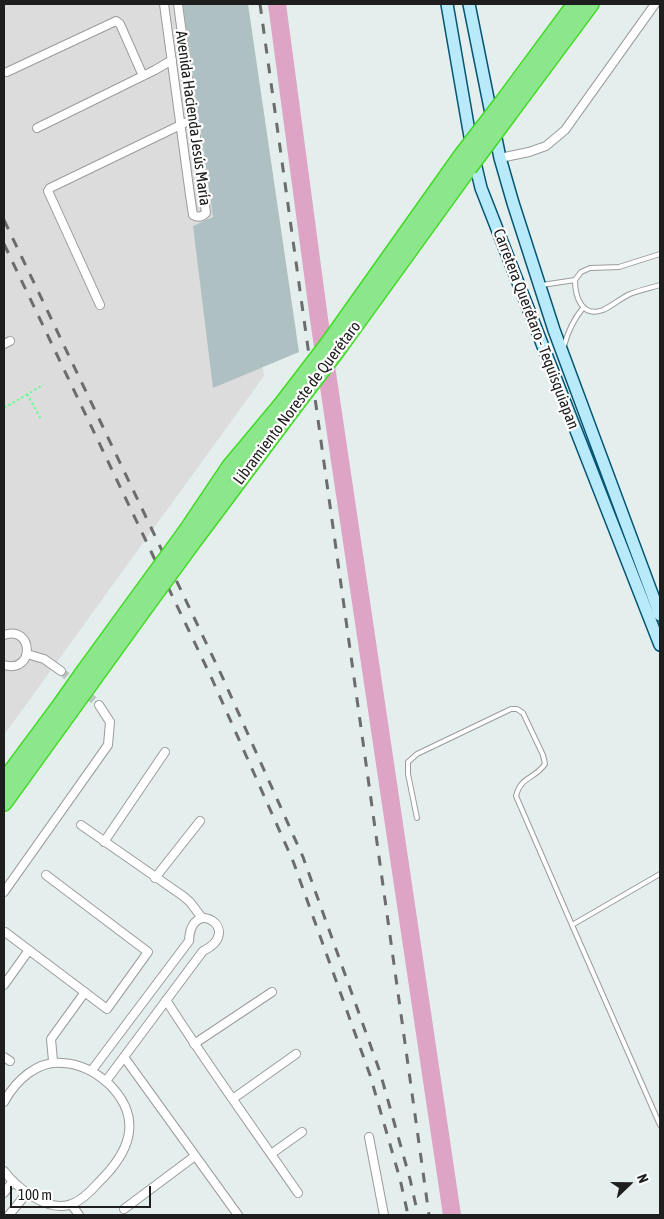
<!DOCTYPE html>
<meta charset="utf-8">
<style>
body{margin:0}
#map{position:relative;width:664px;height:1219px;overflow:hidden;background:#e4efed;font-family:"Asap Condensed",sans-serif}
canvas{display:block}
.frame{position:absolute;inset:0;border:5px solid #1e1e1e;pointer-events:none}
.north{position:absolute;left:604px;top:1159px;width:50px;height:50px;-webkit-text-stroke:4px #fff;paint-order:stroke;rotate:68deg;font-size:14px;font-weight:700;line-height:20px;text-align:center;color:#1e1e1e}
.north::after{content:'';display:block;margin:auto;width:18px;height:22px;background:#1e1e1e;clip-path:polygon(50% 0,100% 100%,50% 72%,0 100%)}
.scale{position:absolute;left:10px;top:1186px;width:141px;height:22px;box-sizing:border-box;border:2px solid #1e1e1e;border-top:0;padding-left:6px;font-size:15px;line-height:18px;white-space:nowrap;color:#1e1e1e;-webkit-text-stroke:4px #fff;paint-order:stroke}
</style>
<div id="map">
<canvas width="664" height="1219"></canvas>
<div class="frame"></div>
<div class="north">N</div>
<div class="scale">100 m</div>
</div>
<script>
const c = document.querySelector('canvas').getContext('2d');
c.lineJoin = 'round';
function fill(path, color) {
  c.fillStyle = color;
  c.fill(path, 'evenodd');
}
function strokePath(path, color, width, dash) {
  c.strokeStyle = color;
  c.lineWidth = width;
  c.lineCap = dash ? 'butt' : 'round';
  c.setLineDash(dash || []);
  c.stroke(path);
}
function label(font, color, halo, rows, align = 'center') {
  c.font = font + ' "Asap Condensed",sans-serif';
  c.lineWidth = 4.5;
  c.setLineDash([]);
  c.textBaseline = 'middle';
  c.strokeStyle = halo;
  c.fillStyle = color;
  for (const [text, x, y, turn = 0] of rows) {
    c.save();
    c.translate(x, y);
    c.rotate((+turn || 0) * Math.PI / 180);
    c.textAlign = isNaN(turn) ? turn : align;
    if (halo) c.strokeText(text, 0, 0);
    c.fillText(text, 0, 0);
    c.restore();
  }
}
fill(new Path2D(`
 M4,4H218L264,376L4,735Z`), '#dbdcdb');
fill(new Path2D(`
 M183,4H248L299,352L213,388L193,226L213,217Z`), '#afc0c3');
strokePath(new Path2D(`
 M277,4L319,319L452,1215`), '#dda4c6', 18);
strokePath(new Path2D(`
 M61,671L99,705`), '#bcc5c4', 8, [8, 4]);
const lane = new Path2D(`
 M575,280C575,297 582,318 603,310C612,306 621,298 630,294C640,290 650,288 660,285
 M542,285L575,280L581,272L590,268L619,267L660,254
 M564,346C568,331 573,320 583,308
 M417,818L408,774V762L417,754L511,709H517L523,713L543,755L545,764C535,779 521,776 516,796L572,925L660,1125
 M572,925L660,874`);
const street = new Path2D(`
 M164,4L190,195L193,215C198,218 202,217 206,213L178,4
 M7,72L116,21L120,24L143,76
 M37,128L155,70L172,60
 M500,158L529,152L546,146L565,130L655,4
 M100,305L48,191L50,188L193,119
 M4,344L10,341
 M4,635C34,625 35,674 4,665
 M27,654L44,659L61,671
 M81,825L183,896L190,902L202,918
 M104,842L165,752
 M155,878L200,821
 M4,892L108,745L110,722L99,705
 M5,932L107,1009L148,952L46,875
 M4,985L29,950
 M166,1000C208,1066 254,1129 298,1193
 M194,1044L272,992
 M4,1057L10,1061
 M124,1057L238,1215
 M53,1061L51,1039L85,992
 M92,1070L189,941C191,894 245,931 203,951L106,1081
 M234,1098L296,1054
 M4,1102C16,1080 38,1060 63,1063C82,1064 96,1072 110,1085C144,1120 129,1153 98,1183C91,1191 82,1200 72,1204C48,1213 17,1188 4,1171
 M369,1137L384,1215
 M271,1154L302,1132
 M4,1193L12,1182
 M71,1204L79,1215
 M124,1209L195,1156
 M9,1215L27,1193`);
const secondary = new Path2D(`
 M447,4L473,154L481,188L660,645
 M469,4L500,158L513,203L554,330L660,615`);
const highway = new Path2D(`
 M501,104L575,4
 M510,113L591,4
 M327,345L461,156
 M336,352L469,168
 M187,530L230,466L281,405
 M196,538L291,411
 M85,670L133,604
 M95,677L139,616
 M4,781L61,704
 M4,803L69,713`);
strokePath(lane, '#9b9b9b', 6);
strokePath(street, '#9b9b9b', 10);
strokePath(secondary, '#055575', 14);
strokePath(highway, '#42da24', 18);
strokePath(new Path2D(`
 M27,394L41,419
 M4,408L43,385`), '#6bf993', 2, [2.5, 2.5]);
strokePath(lane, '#fff', 4);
strokePath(street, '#fff', 8);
strokePath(secondary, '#b8eaf9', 11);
strokePath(highway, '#8ce68c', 15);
strokePath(new Path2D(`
 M260,4L429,1215
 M4,220L221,674L303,857L380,1072L410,1179L418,1215
 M4,244L212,679L293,861L370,1075L400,1179L408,1215`), '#6c6c6c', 3, [10, 10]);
const highwayBridge = new Path2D(`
 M461,156L501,104
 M469,168L510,113
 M281,405L327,345
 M291,411L336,352
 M133,604L187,530
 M139,616L196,538
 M61,704L85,670
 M69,713L95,677`);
strokePath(highwayBridge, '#42da24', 18, []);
strokePath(highwayBridge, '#8ce68c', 15);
label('16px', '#1e1e1e', '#fff', [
 ["Avenida Hacienda Jesús María",193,118,82],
 ["Carretera Querétaro - Tequisquiapan",536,329,69],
 ["Libramiento Noreste de Querétaro",297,403,-53]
]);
</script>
